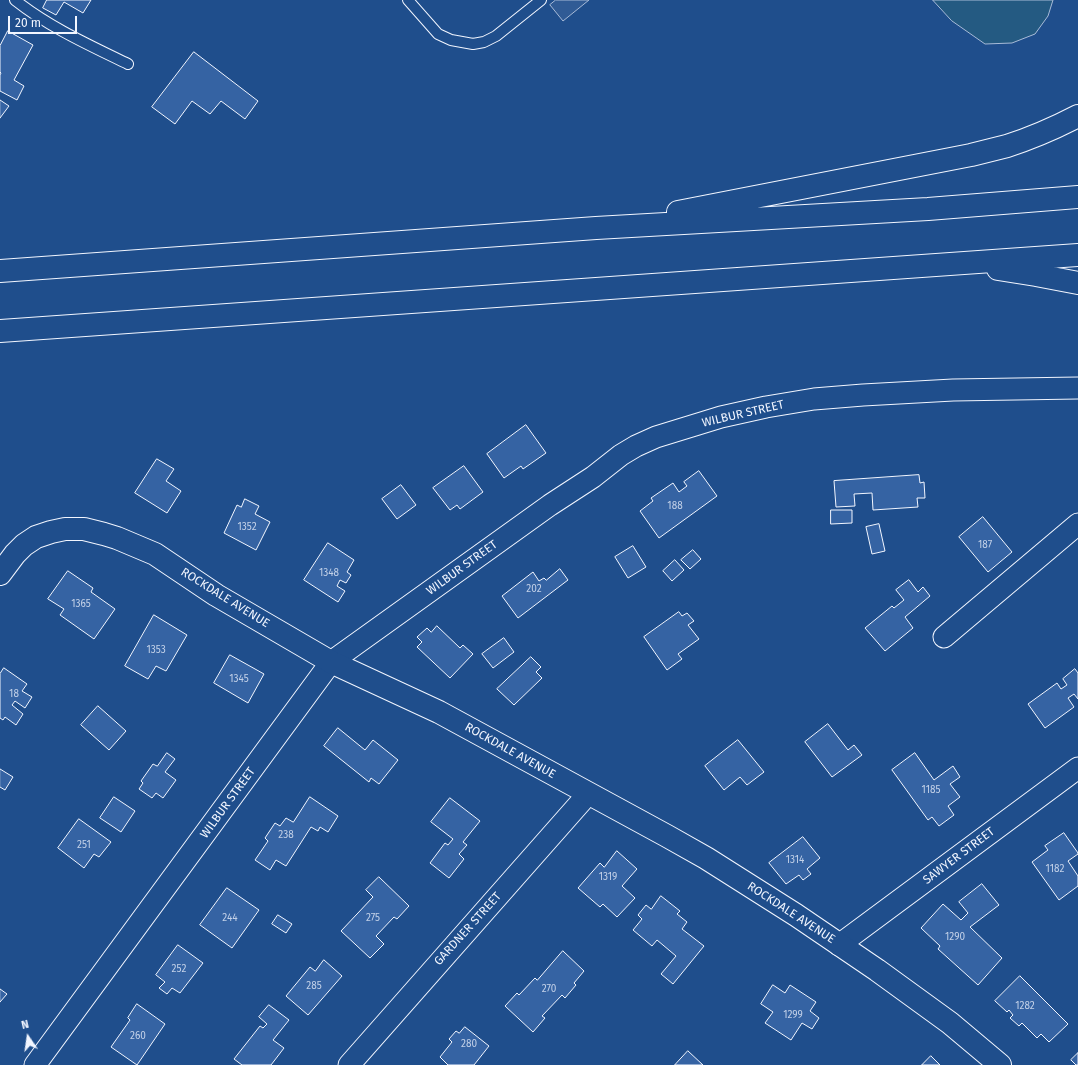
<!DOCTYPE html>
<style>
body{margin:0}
#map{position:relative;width:1078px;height:1065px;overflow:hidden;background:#1f4e8c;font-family:"Fira Sans",sans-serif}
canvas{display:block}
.north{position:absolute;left:8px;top:1017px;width:40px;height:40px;-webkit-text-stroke:3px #1f4e8c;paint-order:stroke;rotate:347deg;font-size:11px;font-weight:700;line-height:16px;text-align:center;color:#f2f6ff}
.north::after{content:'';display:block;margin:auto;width:14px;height:18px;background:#f2f6ff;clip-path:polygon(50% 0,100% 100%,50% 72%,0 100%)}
.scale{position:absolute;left:8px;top:16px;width:69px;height:18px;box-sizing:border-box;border:2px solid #f2f6ff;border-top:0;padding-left:5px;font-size:12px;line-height:14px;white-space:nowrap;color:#f2f6ff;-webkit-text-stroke:3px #1f4e8c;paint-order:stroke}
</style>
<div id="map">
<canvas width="1078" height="1065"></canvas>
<div class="north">N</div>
<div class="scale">20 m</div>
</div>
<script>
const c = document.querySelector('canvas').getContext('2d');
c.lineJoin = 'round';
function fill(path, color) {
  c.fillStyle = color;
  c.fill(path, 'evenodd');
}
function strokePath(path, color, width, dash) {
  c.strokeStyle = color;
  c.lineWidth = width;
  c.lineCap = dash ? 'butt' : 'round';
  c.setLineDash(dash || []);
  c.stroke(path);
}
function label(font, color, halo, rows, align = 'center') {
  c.font = font + ' "Fira Sans",sans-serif';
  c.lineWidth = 3;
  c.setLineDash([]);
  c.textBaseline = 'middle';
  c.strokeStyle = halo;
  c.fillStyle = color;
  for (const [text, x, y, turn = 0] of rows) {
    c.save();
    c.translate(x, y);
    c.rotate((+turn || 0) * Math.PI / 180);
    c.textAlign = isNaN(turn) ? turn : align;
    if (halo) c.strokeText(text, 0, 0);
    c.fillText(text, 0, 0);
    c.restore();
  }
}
const green = new Path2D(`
 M933,0H1053L1048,16L1035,34L1012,43L985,44L952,21Z`);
fill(green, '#245a82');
strokePath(green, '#a8bbd7', 1);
const parking = new Path2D(`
 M556,0H589L563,21L550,5Z`);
fill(parking, '#305b95');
strokePath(parking, '#a8bbd7', 1);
const building = new Path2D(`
 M47,0H91L83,13L64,2L56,15L43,8Z
 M8,31L33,45L14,80L24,86L17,100L0,91V75L1,73L0,72V46Z
 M194,52L258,101L245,119L221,101L210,114L192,101L175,124L152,107Z
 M0,100L9,106L0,118Z
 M526,425L546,453L523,469L521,466L504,478L487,454Z
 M157,459L174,469L166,481L181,491L167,513L135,493Z
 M464,466L483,492L460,509L457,505L450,510L433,488Z
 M699,471L717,496L659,538L640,511L653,501L651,498L673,483L679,492L687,486L684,482Z
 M919,475L920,483L924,482L925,498H917L918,507L873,510L872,493L854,494L855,506L836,507L834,481Z
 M401,485L416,505L397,519L382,499Z
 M245,499L259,506L255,514L270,522L256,550L224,533L237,505L241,507Z
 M831,510H852V523L831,524Z
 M983,517L1012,552L988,572L959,537Z
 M879,524L885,551L872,554L866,527Z
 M328,543L354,560L347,572L351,575L346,583L340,580L337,586L345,591L338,602L304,580Z
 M633,546L646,567L628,578L615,557Z
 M693,550L701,559L690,569L681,560Z
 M675,560L684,570L672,581L663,571Z
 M560,569L568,580L518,618L502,596L533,572L539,581L544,578L546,580Z
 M68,571L93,588L91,592L115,609L94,639L60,615L64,609L48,599Z
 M909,580L918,592L923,587L930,596L905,617L913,628L885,651L865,628L892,606L894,608L904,600L896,590Z
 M679,612L682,616L687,613L694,621L688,625L699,639L678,654L682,659L667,670L644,637Z
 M154,615L187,635L166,671L156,666L148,679L125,666Z
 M437,626L460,648L463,645L473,654L450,678L417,647L422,642L417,637L427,628L431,632Z
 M504,638L514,652L493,668L482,654Z
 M230,655L264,674L248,703L214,683Z
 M531,657L541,667L536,672L542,678L514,705L497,689Z
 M4,668L27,684L22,691L32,697L25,708L15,701L12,705L23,714L16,725L5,717L3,720L0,718V674Z
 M1075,669L1078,673V699L1074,694L1068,698L1074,707L1045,728L1028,704L1057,683L1061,689L1067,685L1063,679Z
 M98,706L126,731L109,750L81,725Z
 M828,724L848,750L854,745L862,755L832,777L805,742Z
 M338,728L365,750L373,740L398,760L379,784L371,778L369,782L324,746Z
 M738,740L764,772L747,785L740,777L724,790L705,766Z
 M167,753L175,759L165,772L176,780L163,798L156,793L152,798L139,789L143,783L141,781L153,764L157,766Z
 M915,753L934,780L953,766L960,777L950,784L960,797L948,806L954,815L939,826L932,817L928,820L892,770Z
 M0,769L13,777L5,790L0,787Z
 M114,797L135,811L121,832L100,818Z
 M310,797L338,816L328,832L320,827L318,831L311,827L286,866L276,860L270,870L255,860L268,841L265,838L275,823L280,826L286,818L293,822Z
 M450,798L480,821L463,842L467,845L459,854L464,859L449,878L430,863L445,843L448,845L453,839L431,822Z
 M79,819L111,842L99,857L94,854L84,868L58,848Z
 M1064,833L1078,853V854L1068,861L1078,876V886L1059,900L1032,862L1048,850L1045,846Z
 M803,837L820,858L807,869L811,874L803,880L799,875L786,884L769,863Z
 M617,851L637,869L622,886L635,898L617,917L603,904L600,907L578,888L600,863L604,867Z
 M379,877L409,906L397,919L394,917L376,936L384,944L370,958L341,931L373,897L366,890Z
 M982,884L999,905L970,927L1002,958L978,985L938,949L940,946L921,928L943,904L961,920L968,913L959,902Z
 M227,888L259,910L232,948L200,925Z
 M661,896L680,911L677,914L687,922L682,929L704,946L673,984L661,974L676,956L657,940L652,946L633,930L642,919L638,915L646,905L651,909Z
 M278,915L292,924L286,933L272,924Z
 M178,945L203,963L180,993L172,988L167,994L159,988L165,982L156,975Z
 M563,951L584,971L574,983L576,985L565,998L562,995L542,1016L545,1018L533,1032L505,1006L517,993L519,995L535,978L537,980Z
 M324,960L342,976L308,1015L286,996L310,967L315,971Z
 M1020,976L1068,1024L1049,1042L1041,1034L1037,1038L1022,1023L1019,1026L1010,1018L1013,1015L1009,1010L1007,1012L995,1001Z
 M773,985L785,993L790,985L816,1002L810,1011L819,1018L812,1029L802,1023L791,1040L765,1023L773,1012L761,1004Z
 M0,989L7,994L0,1002Z
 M137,1004L165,1024L137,1065L111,1047L130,1020L128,1018Z
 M269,1005L289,1020L273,1040L284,1048L271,1065H242L234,1059L260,1026L263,1028L267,1024L259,1017Z
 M465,1027L489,1046L474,1065H448L440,1057L452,1042L449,1039L456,1031L459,1033Z
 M688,1051L703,1065H675Z
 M1078,1053V1065H1076L1071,1060Z
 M931,1056L940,1065H922Z`);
fill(building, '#3563a3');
strokePath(building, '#f2f6ff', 1);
const service = new Path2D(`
 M15,0C49,27 89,45 128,64
 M408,0L438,34L451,40L473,44L484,42L496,36L541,0`);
const minor = new Path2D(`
 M944,637L1078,524
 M839,945L1078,768
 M35,1065L331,662L550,505L593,477L621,455L636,446L656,437L721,417L766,407L814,399L863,395L953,390L1078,388
 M349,1065L588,794`);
const secondary = new Path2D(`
 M0,574L15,554L24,545L36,537L51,532L65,529H84L104,534L117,538L155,554L216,595L331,662L439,712L667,836L706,858L796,915L877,970L950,1023L1000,1065`);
const motorway = new Path2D(`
 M678,212L971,155C983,152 995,149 1007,146C1032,138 1055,128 1078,116
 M998,269L1036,275L1078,283
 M0,271L596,228L928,209L1078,197
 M0,331L1078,255`);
strokePath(service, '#f2f6ff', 12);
strokePath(minor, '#f2f6ff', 23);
strokePath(secondary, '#f2f6ff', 24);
strokePath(motorway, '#f2f6ff', 24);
strokePath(service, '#1f4e8c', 10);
strokePath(minor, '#1f4e8c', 21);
strokePath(secondary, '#1f4e8c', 22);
strokePath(motorway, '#1f4e8c', 22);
label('10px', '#c3d1e8', null, [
 ["188",675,506],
 ["1352",247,527],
 ["187",985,545],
 ["1348",329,573],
 ["202",534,589],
 ["1365",81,604],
 ["1353",156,650],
 ["1345",239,679],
 ["18",14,694],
 ["1185",931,790],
 ["238",286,835],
 ["251",84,845],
 ["1314",795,860],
 ["1182",1055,869],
 ["1319",608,877],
 ["244",230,918],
 ["275",373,918],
 ["1290",955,937],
 ["252",179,969],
 ["285",314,986],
 ["270",549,989],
 ["1282",1025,1006],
 ["1299",793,1015],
 ["260",138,1036],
 ["280",469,1044]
]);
label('12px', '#f2f6ff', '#1f4e8c', [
 ["WILBUR STREET",743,414,-13],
 ["WILBUR STREET",462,568,-36],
 ["ROCKDALE AVENUE",225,598,32],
 ["ROCKDALE AVENUE",510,751,29],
 ["WILBUR STREET",228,803,-54],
 ["SAWYER STREET",959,856,-37],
 ["ROCKDALE AVENUE",791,913,33],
 ["GARDNER STREET",468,929,-48]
]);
</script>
